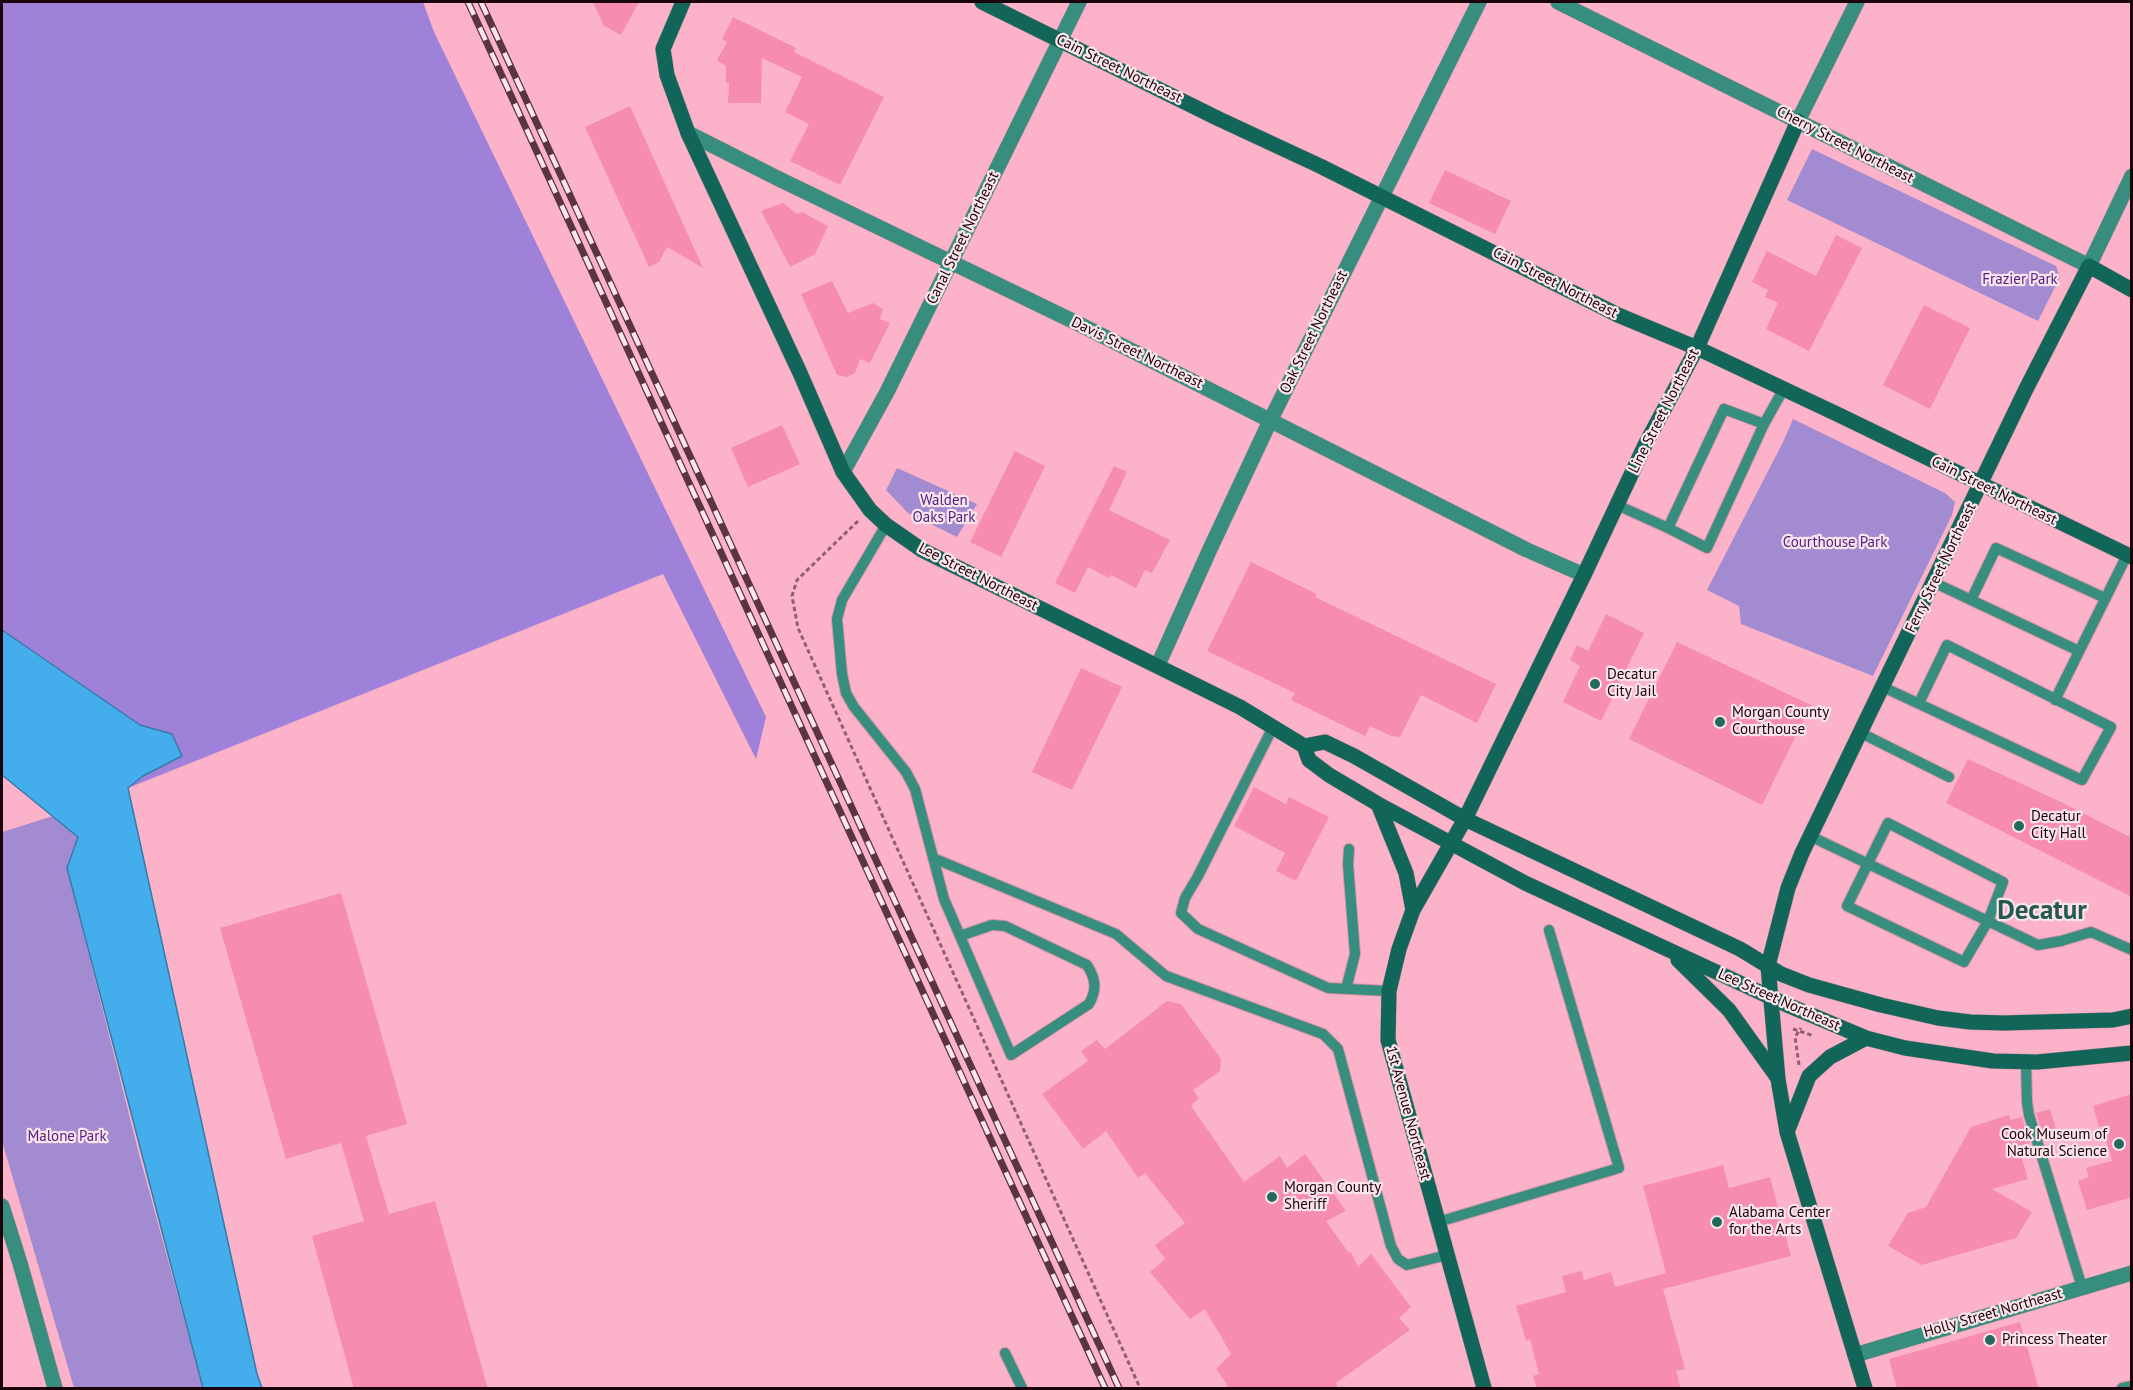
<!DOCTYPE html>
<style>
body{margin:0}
#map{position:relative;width:2133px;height:1390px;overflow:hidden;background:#fcb3c9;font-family:"PT Sans",sans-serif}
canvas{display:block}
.frame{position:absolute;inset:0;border:3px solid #1a030b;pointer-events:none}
</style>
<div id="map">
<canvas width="2133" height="1390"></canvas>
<div class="frame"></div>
</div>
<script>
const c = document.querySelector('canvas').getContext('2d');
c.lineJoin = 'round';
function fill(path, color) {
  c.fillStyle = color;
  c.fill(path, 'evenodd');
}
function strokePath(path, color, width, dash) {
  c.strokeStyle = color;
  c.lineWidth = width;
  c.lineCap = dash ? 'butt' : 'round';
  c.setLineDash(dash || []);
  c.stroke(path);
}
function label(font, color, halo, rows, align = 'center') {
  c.font = font + ' "PT Sans",sans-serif';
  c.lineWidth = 4.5;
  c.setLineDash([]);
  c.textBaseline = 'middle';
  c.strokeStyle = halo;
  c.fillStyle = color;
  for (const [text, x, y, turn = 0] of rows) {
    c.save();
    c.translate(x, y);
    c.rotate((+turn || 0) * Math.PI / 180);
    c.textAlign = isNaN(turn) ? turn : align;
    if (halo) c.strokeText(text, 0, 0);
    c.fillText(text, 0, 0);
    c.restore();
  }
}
fill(new Path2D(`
 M1812,149L2056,266L2060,277L2038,321L1787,200Z
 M1793,419L1945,493L1955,502L1952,515L1873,676L1741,624L1739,606L1707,590L1784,440Z
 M897,468L977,504L957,537L908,513L886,490Z
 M53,816L78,837L67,868L139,1154L203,1388H74L2,1141V832Z`), '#a38bd2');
fill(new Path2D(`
 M2,2H423L434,32L766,717L756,759L663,574L128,788L143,776L181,756L172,734L140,725L2,630Z`), '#a081da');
const water = new Path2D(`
 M2,630L140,725L172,734L182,756L143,776L128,788L257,1374L262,1388H203L67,868L78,837L2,775Z`);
fill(water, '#44adec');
strokePath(water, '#377aa8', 1.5);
fill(new Path2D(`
 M593,2H639L621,35L604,26Z
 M733,17L796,48L794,52L884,97L840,185L790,161L809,124L785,112L802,77L762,58L761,103H728L729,83H726V66L717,60L727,42L722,39Z
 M630,106L703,268L667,247L659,262L649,267L585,127Z
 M1445,170L1511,201L1495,234L1429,203Z
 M783,203L797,214L802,212L828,226L815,254L790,267L761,211Z
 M1836,235L1862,248L1809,351L1766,329L1778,303L1765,297L1768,290L1752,282L1767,251L1816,276Z
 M832,281L848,313L873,303L883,309L880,319L890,323L870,363L860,359L855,373L847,377L837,375L801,294Z
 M1924,305L1970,328L1930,409L1883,385Z
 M782,425L800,464L748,487L731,448Z
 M1015,451L1045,466L1001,557L970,542Z
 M1114,466L1127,472L1109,510L1170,540L1152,573L1145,570L1136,588L1111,575L1109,578L1088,567L1075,593L1055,583Z
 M1251,562L1317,594L1315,597L1496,684L1477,723L1421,695L1400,737L1391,736L1370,726L1365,736L1291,700L1295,693L1207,651Z
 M1606,614L1644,633L1601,721L1563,702L1580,666L1570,660L1577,645L1588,651Z
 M1677,642L1811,705L1762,805L1629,739Z
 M1081,668L1122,687L1072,790L1032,772Z
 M1968,759L2059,801L2132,838V897L1946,803Z
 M1254,787L1286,804L1289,797L1329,817L1296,881L1276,871L1285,853L1234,826Z
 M341,893L407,1124L366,1136L389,1214L435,1201L488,1389H354L312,1236L364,1221L341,1143L286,1159L220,928Z
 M1167,1001L1181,1004L1221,1059L1220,1071L1193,1090L1199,1098L1191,1106L1244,1182L1280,1156L1287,1168L1305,1154L1346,1211L1326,1221L1349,1253L1351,1252L1358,1267L1371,1254L1411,1307L1399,1318L1410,1330L1336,1383L1339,1389H1230L1216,1369L1231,1354L1205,1309L1190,1319L1150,1272L1165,1259L1155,1245L1185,1223L1145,1173L1138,1178L1106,1131L1083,1149L1042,1094L1088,1061L1081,1051L1097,1040L1105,1049Z
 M2132,1094V1197L2087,1210L2078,1181L2089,1177L2086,1168L2112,1161L2102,1126L2099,1127L2093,1106Z
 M2050,1109L2058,1135L2044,1139L2036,1113Z
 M2009,1115L2011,1120L2022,1117L2030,1143L2018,1146L2028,1179L1992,1189L2032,1212L2016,1238L1922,1265L1888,1246L1908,1213L1926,1207L1971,1127Z
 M1723,1165L1729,1188L1770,1177L1791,1256L1663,1289L1685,1369L1676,1371L1681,1389H1537L1533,1376L1539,1374L1530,1339L1526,1341L1516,1306L1566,1292L1562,1276L1582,1271L1584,1280L1611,1272L1615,1287L1666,1273L1643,1186Z
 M2020,1322L2039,1389H1897L1889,1359Z`), '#f68db1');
const lane = new Path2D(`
 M1764,424L1707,548L1668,528L1724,409L1764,424L1783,390
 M1617,505L1668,528
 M886,525L842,600L837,619L842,674L846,693L854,707L906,772L915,789L944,899L960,936L992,925L1005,926L1087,965C1096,979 1097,990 1089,1004L1011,1055L960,936
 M1933,582L2079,651
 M1971,600L1996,548L2105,598
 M1883,687L2082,780L2111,727L1947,645L1919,703
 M2055,700L2127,555
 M1273,727L1198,876L1185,898L1181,913L1198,929L1328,988L1389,991
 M1861,733L1949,777
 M1888,823L2003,882L1988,921L1964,962L1847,906Z
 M1810,836L2038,945L2061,941L2091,932L2132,950
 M933,858L1116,934L1166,976L1323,1034L1338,1049L1391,1246L1398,1259L1407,1265L1447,1255
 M1346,989L1355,954L1348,864L1349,849
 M2026,1061L2027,1102L2029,1115L2082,1287
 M1438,1222L1619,1168L1549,930
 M1005,1353L1022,1388
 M2122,1388L2132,1386`);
const street = new Path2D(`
 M1558,2L2089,266L2132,176
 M1798,121L1857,2
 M688,133L779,179L1079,324L1527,550L1584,575
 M843,472L887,392L1079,2
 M1158,665L1210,549L1271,419L1479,2
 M2,1206L20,1263L55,1388
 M1855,1355L2132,1273`);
const secondary = new Path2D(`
 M683,2L663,49L667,75L688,133L800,373L843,472L870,510L886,525L922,550L1240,707L1304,746L1325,742L1354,756L1465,819L1740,949L1781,974L1809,985L1881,1005L1938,1018L1970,1022L2004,1023L2113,1020L2132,1016
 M982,2L1219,119L1320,166L1618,315L1697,348L1839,415L2132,557
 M1304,746L1309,760L1329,775L1378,804L1525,883L1785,1004L1866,1038L1905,1048L1993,1061L2037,1062L2132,1053
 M1378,804L1406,873L1413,910
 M1678,960L1729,1010L1777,1077
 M1787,1132L1809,1076L1830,1057L1866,1038
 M1484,1388L1388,1040L1389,991L1399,949L1413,910L1465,819L1584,575L1646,443L1697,348L1798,121
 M1865,1388L1787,1132L1778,1079L1768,966L1788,888L1802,853L2026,389L2089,266L2132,290`);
strokePath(lane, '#d393a7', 12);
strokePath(street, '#d393a7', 16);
strokePath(secondary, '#d393a7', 16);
strokePath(new Path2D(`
 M858,521L797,580L792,596L798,628L1140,1388
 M1793,1029L1814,1036
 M1799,1065L1795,1037L1801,1028`), '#91606f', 3, [4.5, 3]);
strokePath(lane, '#378e7e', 10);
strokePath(street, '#378e7e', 15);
strokePath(secondary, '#126659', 15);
const rail = new Path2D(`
 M468,2L1105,1388
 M481,2L1119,1388`);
strokePath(rail, '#5a3541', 7);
strokePath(rail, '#fce4eb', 4.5, [14]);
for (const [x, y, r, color] of [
 [1595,684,6,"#23695d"],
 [1720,722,6,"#23695d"],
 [2019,826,6,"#23695d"],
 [2119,1144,6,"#23695d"],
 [1272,1197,6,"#23695d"],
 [1717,1222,6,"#23695d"],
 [1990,1340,6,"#23695d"]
]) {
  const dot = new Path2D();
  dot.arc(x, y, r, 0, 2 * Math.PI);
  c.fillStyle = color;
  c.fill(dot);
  strokePath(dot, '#fce4eb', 2);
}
label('15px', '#1a030b', '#fce4eb', [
 ["Cain Street Northeast",1119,69,26],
 ["Cherry Street Northeast",1845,145,27],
 ["Canal Street Northeast",963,238,-64],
 ["Cain Street Northeast",1555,283,27],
 ["Oak Street Northeast",1314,332,-64],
 ["Davis Street Northeast",1137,353,26],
 ["Line Street Northeast",1664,411,-63],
 ["Cain Street Northeast",1994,491,26],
 ["Ferry Street Northeast",1941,568,-64],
 ["Lee Street Northeast",978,577,27],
 ["Lee Street Northeast",1779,1000,24],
 ["1st Avenue Northeast",1408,1113,75],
 ["Holly Street Northeast",1993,1313,-16]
]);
label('15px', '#502089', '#fce4eb', [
 ["Frazier Park",2020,280],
 ["Walden",944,501],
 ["Oaks Park",944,518],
 ["Courthouse Park",1835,543],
 ["Malone Park",67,1137]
]);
label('15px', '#1a030b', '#fce4eb', [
 ["Decatur",1607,675],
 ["City Jail",1607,692],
 ["Morgan County",1732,713],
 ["Courthouse",1732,730],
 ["Decatur",2031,817],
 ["City Hall",2031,834],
 ["Cook Museum of",2107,1135,"right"],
 ["Natural Science",2107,1152,"right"],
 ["Morgan County",1284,1188],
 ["Sheriff",1284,1205],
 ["Alabama Center",1729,1213],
 ["for the Arts",1729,1230],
 ["Princess Theater",2002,1340]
], 'left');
label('bold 27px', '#23594f', '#fce4eb', [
 ["Decatur",2042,911]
]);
</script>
